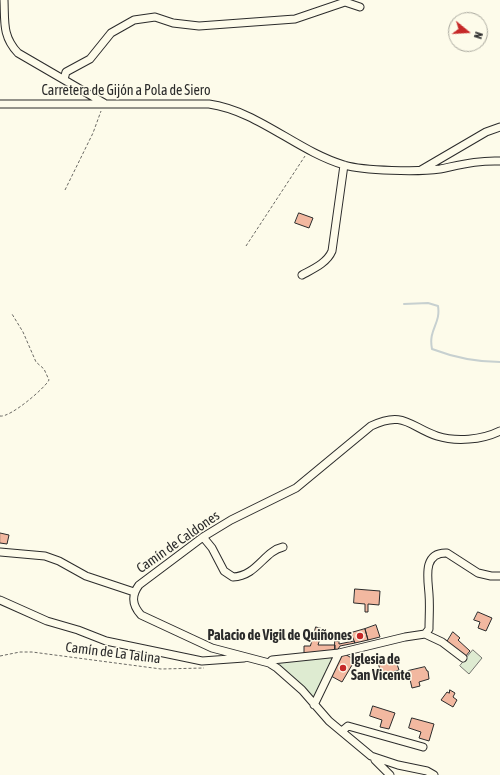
<!DOCTYPE html>
<meta charset="utf-8">
<style>
body{margin:0}
#map{position:relative;width:500px;height:775px;overflow:hidden;background:#fdfbea;font-family:"Asap Condensed",sans-serif}
canvas{display:block}
.north{position:absolute;left:448px;top:12px;width:40px;height:40px;box-sizing:border-box;background:#fdfbea;border:1px solid #a9a89e;border-radius:50%;rotate:108deg;font-size:11px;font-weight:700;line-height:16px;text-align:center;color:#2b2b2b}
.north::after{content:'';display:block;margin:auto;width:14px;height:18px;background:#c62828;clip-path:polygon(50% 0,100% 100%,50% 72%,0 100%)}
</style>
<div id="map">
<canvas width="500" height="775"></canvas>
<div class="north">N</div>
</div>
<script>
const c = document.querySelector('canvas').getContext('2d');
c.lineJoin = 'round';
function fill(path, color) {
  c.fillStyle = color;
  c.fill(path, 'evenodd');
}
function strokePath(path, color, width, dash) {
  c.strokeStyle = color;
  c.lineWidth = width;
  c.lineCap = dash ? 'butt' : 'round';
  c.setLineDash(dash || []);
  c.stroke(path);
}
function label(font, color, halo, rows, align = 'center') {
  c.font = font + ' "Asap Condensed",sans-serif';
  c.lineWidth = 3;
  c.setLineDash([]);
  c.textBaseline = 'middle';
  c.strokeStyle = halo;
  c.fillStyle = color;
  for (const [text, x, y, turn = 0] of rows) {
    c.save();
    c.translate(x, y);
    c.rotate((+turn || 0) * Math.PI / 180);
    c.textAlign = isNaN(turn) ? turn : align;
    if (halo) c.strokeText(text, 0, 0);
    c.fillText(text, 0, 0);
    c.restore();
  }
}
const green = new Path2D(`
 M473,650L482,658L469,674L460,666Z
 M339,653L314,705L272,660Z`);
fill(green, '#deebd1');
strokePath(green, '#74746e', 1);
strokePath(new Path2D(`
 M404,304L428,303L438,306C441,324 428,329 432,349C453,357 477,362 500,362`), '#c7d0d0', 2);
const building = new Path2D(`
 M299,213L313,218L309,228L295,223Z
 M0,533L9,535L7,544L0,543Z
 M355,589L380,591L379,605L368,604V612H365V604L354,603Z
 M478,612L492,618L486,631L478,628L480,622L474,620Z
 M376,625L380,637L368,640L365,629Z
 M316,627L323,629L318,645H335V651L304,653V646H310Z
 M365,629L368,640L355,643L351,633Z
 M453,632L460,638L458,640L470,651L465,657L447,642Z
 M335,641H339V644L354,641L355,643L340,646L337,651H335Z
 M343,653L355,660L342,682L331,676Z
 M395,658L399,670L389,673L390,677L383,679L378,663Z
 M425,667L427,671H428L429,679L419,682L420,686L412,688L408,671Z
 M450,690L455,693L453,697L457,700L453,707L441,700L447,692L449,693Z
 M373,706L395,713L389,729L380,727L382,720L370,716Z
 M412,718L434,724L429,741L419,738L421,732L409,728Z`);
fill(building, '#f2b8a0');
strokePath(building, '#2b2b2b', 1);
const minor = new Path2D(`
 M4,0C5,21 2,36 18,53L104,103
 M64,79L66,72L90,59L111,33L134,20L155,17L173,23L199,26L295,19L345,2L360,7
 M0,104H209C258,111 297,151 344,165C364,171 419,172 440,169C460,165 479,160 500,161
 M421,170L486,132L500,127
 M302,275C313,269 327,263 332,251L344,165
 M203,537L212,548L224,571L233,577C257,576 264,551 283,547
 M0,552L45,556L59,561L86,576L134,592
 M0,600L47,621L78,630L106,641L202,661L244,658
 M425,634L442,642L463,658
 M269,663L272,660L339,653L405,637L425,634L429,629C429,617 430,606 429,594C428,579 422,552 447,553L478,573L491,576H500
 M314,705L339,653
 M342,731L348,726L423,747
 M375,760L390,775
 M434,775L427,771L398,765L371,756L329,721L302,690L277,668L269,663L212,648L141,615C132,605 131,596 139,585L203,537L231,520L296,488L371,426C404,410 410,427 437,436C456,442 482,440 500,431`);
strokePath(minor, '#2b2b2b', 9);
strokePath(new Path2D(`
 M65,190L93,133L101,111
 M246,246L305,156
 M0,416C10,418 45,388 49,380L44,369L36,362L23,332L12,314
 M0,656L20,652H32L161,669L204,668`), '#6a6964', 1, [3, 2]);
strokePath(minor, '#fdfbea', 7);
for (const [x, y, r, color] of [
 [360,636,4,"#c62828"],
 [343,668,4,"#c62828"]
]) {
  const dot = new Path2D();
  dot.arc(x, y, r, 0, 2 * Math.PI);
  c.fillStyle = color;
  c.fill(dot);
  strokePath(dot, '#fdfbea', 1.5);
}
label('14px', '#2b2b2b', '#fdfbea', [
 ["Carretera de Gijón a Pola de Siero",126,91],
 ["Camín de Caldones",178,542,-35],
 ["Camín de La Talina",113,653,7]
]);
label('bold 14px', '#2b2b2b', '#fdfbea', [
 ["Palacio de Vigil de Quiñones",352,636],
 ["Iglesia de",351,660,"left"],
 ["San Vicente",351,676,"left"]
], 'right');
</script>
